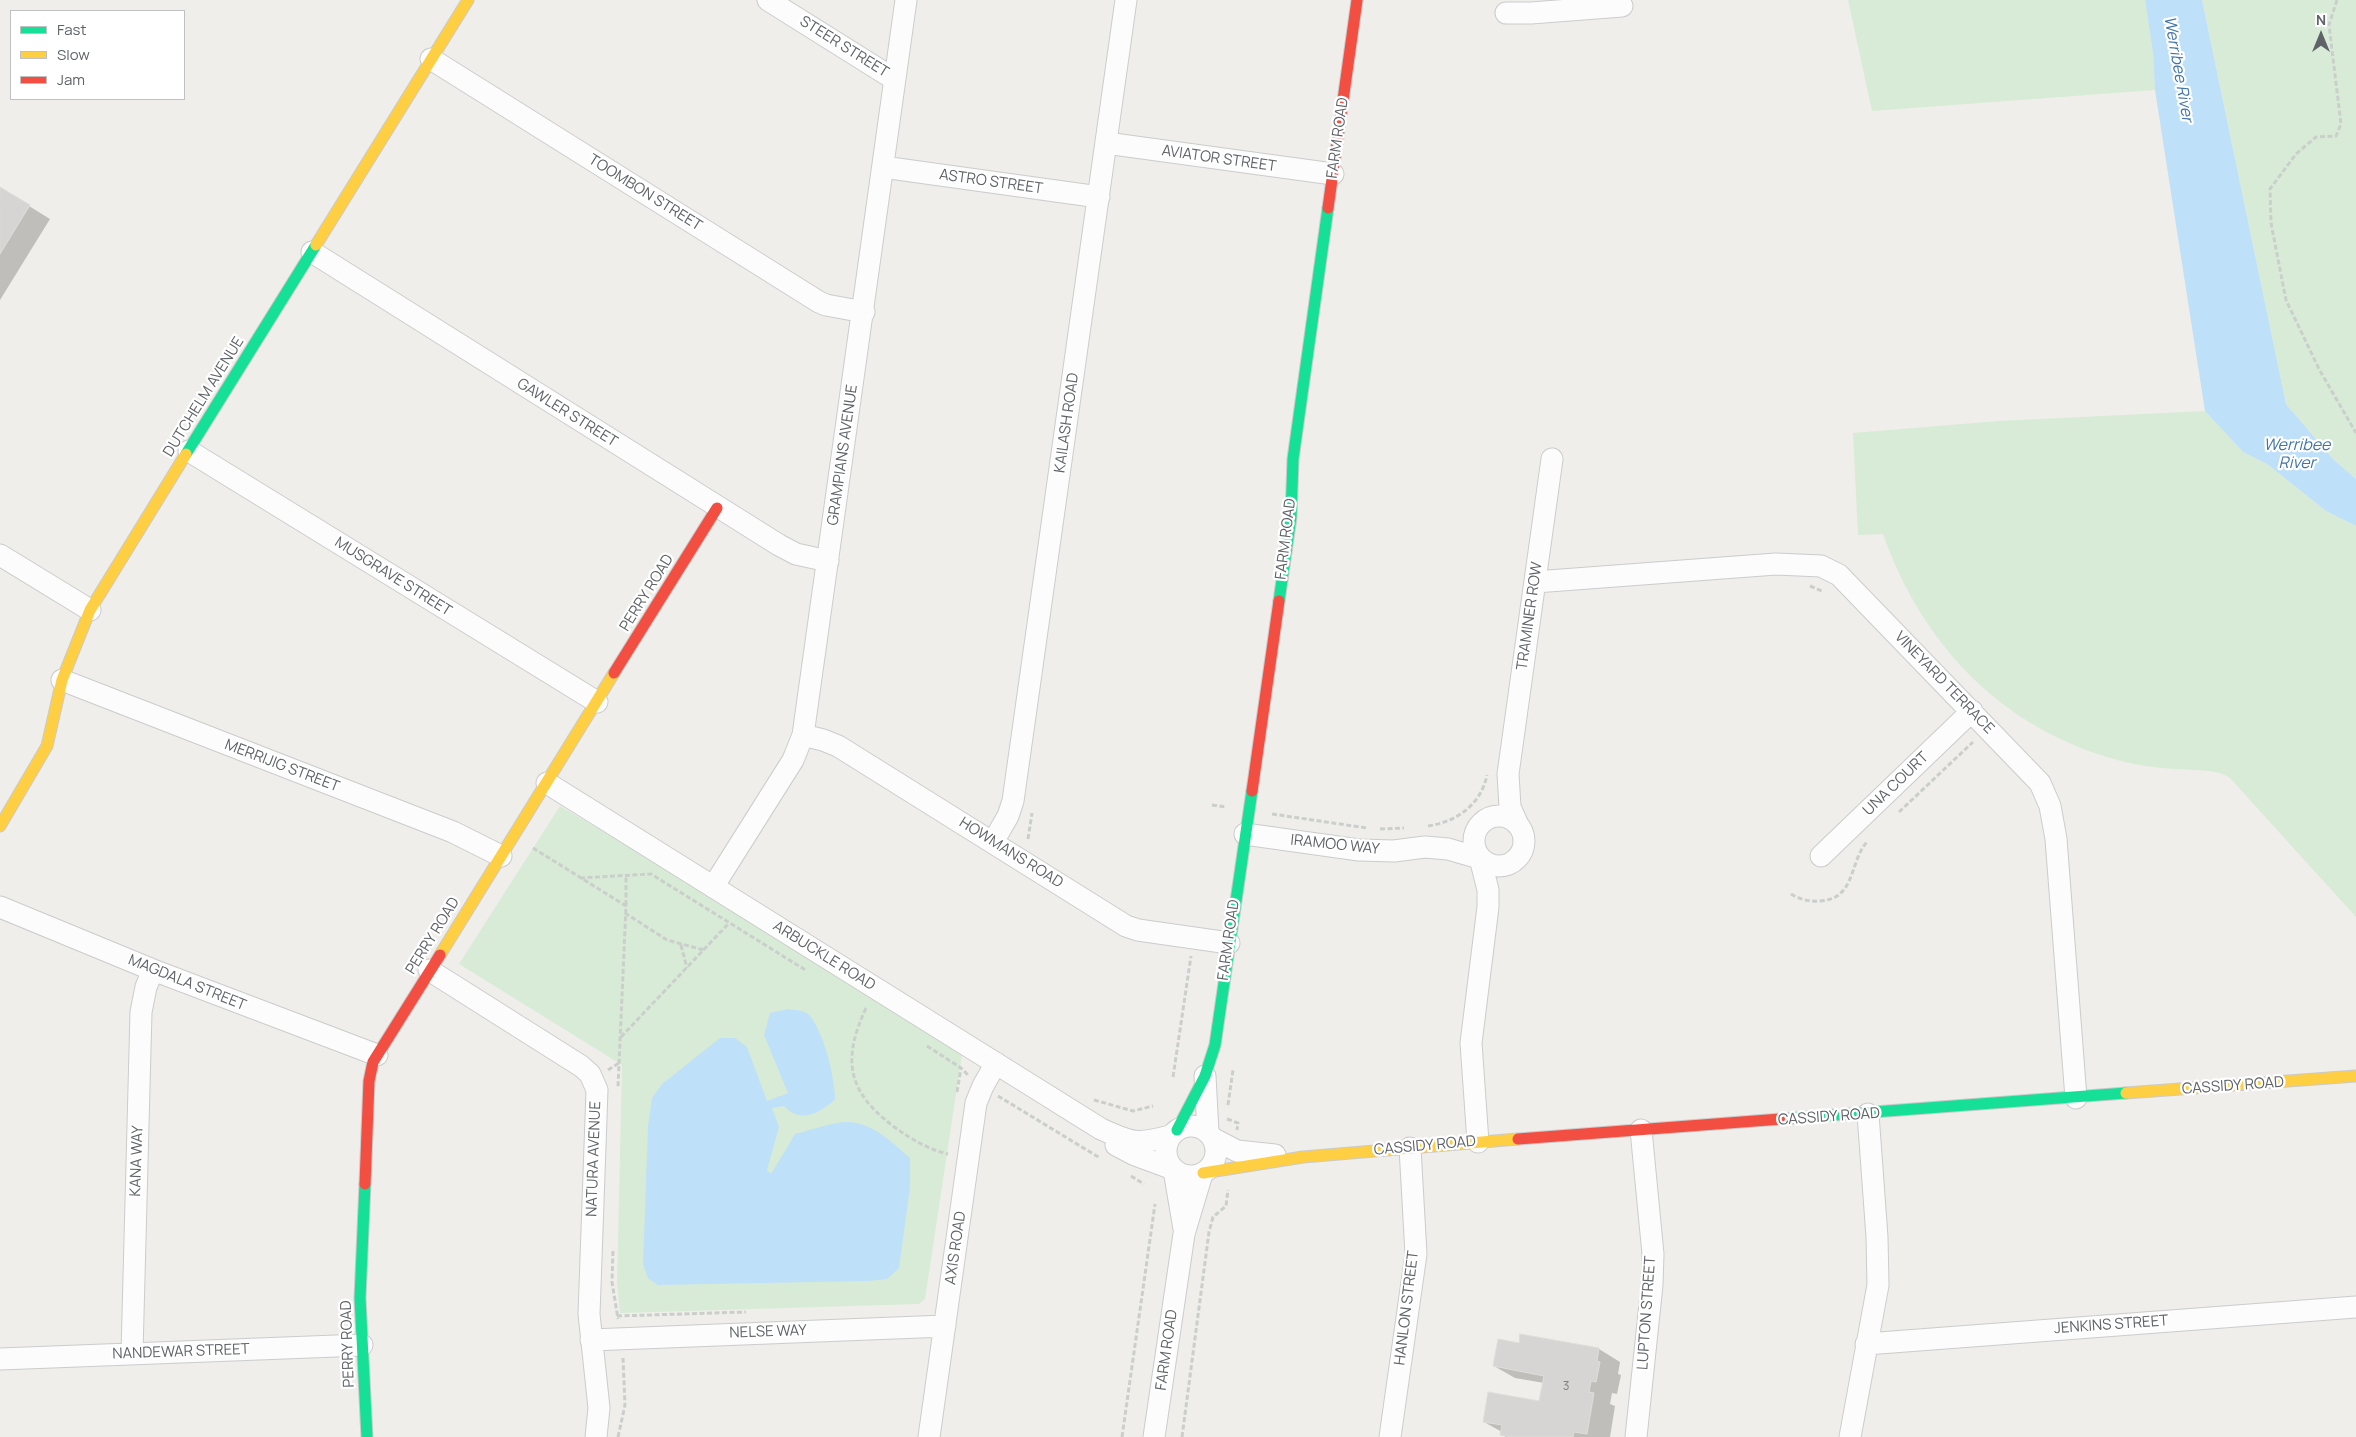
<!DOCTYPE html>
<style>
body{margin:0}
#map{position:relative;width:2356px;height:1437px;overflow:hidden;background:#efeeea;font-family:Manrope,sans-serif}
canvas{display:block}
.legend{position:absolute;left:10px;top:10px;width:175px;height:90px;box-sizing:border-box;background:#fff;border:1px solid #bfc1c3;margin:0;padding:6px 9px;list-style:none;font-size:15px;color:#5f6368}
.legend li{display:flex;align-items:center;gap:10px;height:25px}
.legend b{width:25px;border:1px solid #bfc1c3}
.north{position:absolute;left:2296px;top:10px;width:50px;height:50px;-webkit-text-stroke:4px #fff;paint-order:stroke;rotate:0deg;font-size:14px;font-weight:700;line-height:20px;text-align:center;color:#5f6368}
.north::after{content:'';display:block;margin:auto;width:18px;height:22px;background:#5f6368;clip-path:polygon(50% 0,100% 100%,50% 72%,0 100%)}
</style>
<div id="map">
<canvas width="2356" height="1437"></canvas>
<ul class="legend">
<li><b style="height:6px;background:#16e098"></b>Fast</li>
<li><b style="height:6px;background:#ffcf43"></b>Slow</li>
<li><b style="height:6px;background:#f24e42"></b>Jam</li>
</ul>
<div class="north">N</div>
</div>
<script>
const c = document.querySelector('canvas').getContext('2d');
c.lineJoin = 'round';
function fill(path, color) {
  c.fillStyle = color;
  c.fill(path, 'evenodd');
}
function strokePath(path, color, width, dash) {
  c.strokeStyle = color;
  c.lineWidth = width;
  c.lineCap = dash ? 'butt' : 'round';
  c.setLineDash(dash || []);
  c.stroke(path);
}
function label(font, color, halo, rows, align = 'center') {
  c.font = font + ' Manrope,sans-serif';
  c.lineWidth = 4.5;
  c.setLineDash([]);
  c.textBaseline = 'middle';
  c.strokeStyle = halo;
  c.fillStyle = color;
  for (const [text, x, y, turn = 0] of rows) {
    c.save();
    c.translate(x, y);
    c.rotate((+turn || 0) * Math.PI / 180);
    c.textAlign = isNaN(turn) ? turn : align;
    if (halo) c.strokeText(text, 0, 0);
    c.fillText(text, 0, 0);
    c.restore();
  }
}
fill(new Path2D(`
 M1848,0H2145L2153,53L2155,90L1872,111Z
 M2202,0H2356V479L2333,459L2286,404Z
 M2205,411L2243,452L2267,464L2326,511L2356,526V917L2229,777L2220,773L2209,771C2184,769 2159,769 2134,764C2011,737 1924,651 1883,534L1858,535L1853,433L1998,421Z
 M560,806L673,873L962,1054L925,1299L919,1304L620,1313L617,1283L622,1065L459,964Z`), '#d8ebd6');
fill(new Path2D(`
 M2145,0H2202L2286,404L2333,459L2356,479V526L2326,511L2267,464L2243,452L2205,411L2155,90L2153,53Z
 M788,1009C793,1010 802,1010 807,1013C823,1027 835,1078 835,1099C821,1113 800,1124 784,1106L772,1108L779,1127L767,1170L771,1174L795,1134C811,1130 829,1123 845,1122C871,1121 892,1142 910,1158V1187L899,1268L887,1279L868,1281L658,1285L648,1278L643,1264L648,1126L652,1098L662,1084L720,1038H735L747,1047L767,1101L788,1093L764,1035L770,1013Z`), '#bfe0f9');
fill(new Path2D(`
 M0,188L50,219L0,300Z
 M1520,1344L1599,1349L1620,1362L1618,1374L1621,1375L1617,1394L1612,1393L1610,1404L1615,1406L1610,1437H1506L1501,1434L1502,1432L1484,1422L1540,1402L1544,1383L1515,1378L1494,1366Z`), '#0003');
const building = new Path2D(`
 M0,187L30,205L0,254Z
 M1520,1334L1599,1348L1597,1361L1600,1362L1596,1382L1591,1381L1589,1392L1594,1393L1587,1434L1574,1432L1573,1437H1512L1500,1435L1502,1425L1483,1422L1488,1392L1539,1401L1544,1376L1493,1366L1498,1339L1519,1343Z`);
fill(building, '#d6d5d3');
strokePath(building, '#deddd9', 1);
const street = new Path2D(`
 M768,0L894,79
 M1506,13H1531L1622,6
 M431,59L819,302L826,305L864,312
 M1106,143L1333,174
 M883,167L1099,197
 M312,252L779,545L796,554L828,561
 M189,451L597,702
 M0,555L90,610
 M1535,582L1776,564L1821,566L1839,575L2040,783L2050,806L2056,839L2076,1098
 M62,680L453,832L501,856
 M803,735L823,740L838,746L1126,926L1138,930L1229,943
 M547,783L1101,1129C1132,1143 1137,1145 1170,1136
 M1474 841a25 25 0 1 1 50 0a25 25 0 1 1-50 0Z
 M1518,825L1510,807L1508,774L1552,459
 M1245,834L1359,850L1394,851L1425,847L1448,849L1479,858
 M993,842L1008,816L1013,801L1126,0
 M1821,856L1972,711
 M713,887L793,760L803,735L906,0
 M0,907L153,970L377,1055
 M429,970L581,1066L590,1074L597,1090L589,1314L599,1408L596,1437
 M1205,1076L1208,1132
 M1166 1151a25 25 0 1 1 50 0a25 25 0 1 1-50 0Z
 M1214,1139L1237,1151L1275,1155
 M1478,1142L1471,1043L1488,907V890L1480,858
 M1116,1145L1135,1155L1173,1169
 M1174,1170L1184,1229
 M591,1340L945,1326
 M1866,1344L2356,1307
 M132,1353L141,1012L146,987L153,970
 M0,1359L362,1345
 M929,1437L976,1103L983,1086L996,1063
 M1154,1437L1184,1234L1202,1174
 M1390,1437L1416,1254L1410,1148
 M1636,1437L1652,1285L1653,1254L1641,1130
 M1850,1437L1878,1285L1877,1237L1868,1114`);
const fast = new Path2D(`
 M186,454L316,245
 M1279,601L1291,517L1293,459L1328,208
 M1781,1119L2126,1093
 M1177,1130L1205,1076L1215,1045L1252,791
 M365,1184L360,1298L367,1437`);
const slow = new Path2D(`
 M316,245L468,0
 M0,826L47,746L62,680L90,610L186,454
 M440,955L614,673
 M2126,1093L2356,1076
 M1203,1173L1303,1157L1518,1139`);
const jam = new Path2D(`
 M1328,208L1357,0
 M614,673L717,508
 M1252,791L1279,601
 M1518,1139L1781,1119
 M365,1184L369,1081L373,1062L440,955`);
strokePath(street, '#cbcccc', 23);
strokePath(fast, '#cacacb', 13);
strokePath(slow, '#cacacb', 13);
strokePath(jam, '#cacacb', 13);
strokePath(new Path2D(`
 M2337,0L2329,25L2341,124L2336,136L2316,137L2296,154L2270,189L2271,223L2286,300L2319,369L2356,433
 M1810,586L1822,591
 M1212,805L1226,807
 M1899,812L1973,742
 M1272,814L1367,828
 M1428,826C1456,822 1481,805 1487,775
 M1380,829L1404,828
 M1028,839L1032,813
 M533,848L626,906L618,1087
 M580,878L651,874L807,971
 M1791,894C1799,899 1809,902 1820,901C1856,899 1849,862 1867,842
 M626,905V875
 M625,913L667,940L704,950
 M681,945L687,968
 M866,1008C842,1060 847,1091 893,1126C911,1139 927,1149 948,1154
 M621,1037L729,923
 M927,1046L961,1068L968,1075
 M608,1070L619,1063
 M1173,1077L1191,956
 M957,1092L961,1068
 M998,1096L1100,1158
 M1094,1100L1133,1111L1153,1106
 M1228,1105L1233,1070
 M1227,1119L1238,1123L1237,1130
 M1131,1176L1144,1184
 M613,1251L612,1282L618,1319
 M617,1316L746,1312
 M618,1437L625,1405L623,1358
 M1122,1437L1155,1204
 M1182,1437L1209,1232L1213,1217L1226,1206L1228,1190`), '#cacfcc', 3, [5, 2.5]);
strokePath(street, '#fdfcfc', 21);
strokePath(fast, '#16e098', 11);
strokePath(slow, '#ffcf43', 11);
strokePath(jam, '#f24e42', 11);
label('12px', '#7e8184', null, [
 ["3",1566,1387]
]);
label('15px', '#5f6368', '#fff', [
 ["STEER STREET",844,47,32],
 ["FARM ROAD",1338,138,-82],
 ["AVIATOR STREET",1219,159,8],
 ["ASTRO STREET",991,182,8],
 ["TOOMBON STREET",645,193,32],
 ["DUTCHELM AVENUE",204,397,-58],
 ["GAWLER STREET",567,413,32],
 ["KAILASH ROAD",1067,423,-82],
 ["GRAMPIANS AVENUE",843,455,-82],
 ["FARM ROAD",1286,539,-83],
 ["MUSGRAVE STREET",393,577,32],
 ["PERRY ROAD",647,593,-58],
 ["TRAMINER ROW",1530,616,-82],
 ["VINEYARD TERRACE",1944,683,46],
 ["MERRIJIG STREET",282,766,21],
 ["UNA COURT",1896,784,-44],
 ["IRAMOO WAY",1335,845,6],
 ["HOWMANS ROAD",1011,853,32],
 ["PERRY ROAD",433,936,-58],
 ["FARM ROAD",1229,940,-82],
 ["ARBUCKLE ROAD",824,956,32],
 ["MAGDALA STREET",187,983,22],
 ["CASSIDY ROAD",2233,1086,-4],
 ["CASSIDY ROAD",1829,1117,-4],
 ["CASSIDY ROAD",1425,1146,-5],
 ["NATURA AVENUE",594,1159,-88],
 ["KANA WAY",137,1161,-88],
 ["AXIS ROAD",956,1248,-82],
 ["HANLON STREET",1407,1308,-83],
 ["LUPTON STREET",1647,1313,-86],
 ["JENKINS STREET",2111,1325,-4],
 ["NELSE WAY",768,1332,-2],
 ["PERRY ROAD",348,1344,-92],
 ["FARM ROAD",1167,1350,-82],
 ["NANDEWAR STREET",181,1352,-2]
]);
label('italic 16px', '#4174aa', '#fff', [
 ["Werribee River",2178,69,80],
 ["Werribee",2297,446],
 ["River",2297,464]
]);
</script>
